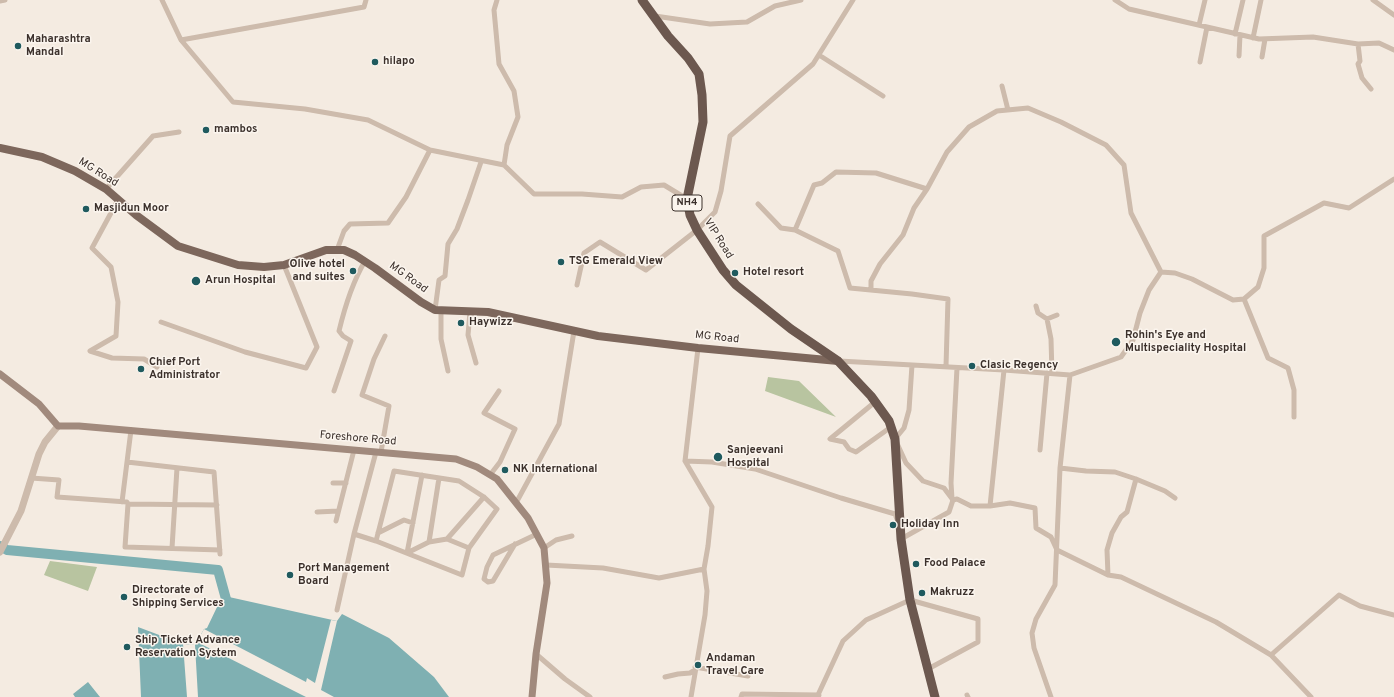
<!DOCTYPE html>
<style>
body{margin:0}
canvas{display:block;background:#f4ebe1}
</style>
<canvas width="1394" height="697"></canvas>
<script>
const c = document.querySelector('canvas').getContext('2d');
c.lineJoin = 'round';
function fill(path, color) {
  c.fillStyle = color;
  c.fill(path, 'evenodd');
}
function strokePath(path, color, width, dash) {
  c.strokeStyle = color;
  c.lineWidth = width;
  c.lineCap = dash ? 'butt' : 'round';
  c.setLineDash(dash || []);
  c.stroke(path);
}
function label(font, color, halo, rows, align = 'center') {
  c.font = font + ' Overpass,sans-serif';
  c.lineWidth = 3;
  c.setLineDash([]);
  c.textBaseline = 'middle';
  c.strokeStyle = halo;
  c.fillStyle = color;
  for (const [text, x, y, turn = 0] of rows) {
    c.save();
    c.translate(x, y);
    c.rotate((+turn || 0) * Math.PI / 180);
    c.textAlign = isNaN(turn) ? turn : align;
    if (halo) c.strokeText(text, 0, 0);
    c.fillText(text, 0, 0);
    c.restore();
  }
}
fill(new Path2D(`
 M768,377L799,381L836,417L765,391Z
 M50,561L97,567L88,591L44,575Z`), '#b8c4a0');
fill(new Path2D(`
 M229,597L337,621L342,614L389,638L434,677L449,697H141L138,627L183,644L195,645L204,629L207,628L218,605Z
 M88,682L100,697H75L73,694Z`), '#7fb0b2');
fill(new Path2D(`
 M331,620L337,621L321,690L334,697H306L197,642L204,629L306,682L307,678L315,683Z
 M183,644L195,645L198,697H187Z`), '#f4ebe1');
strokePath(new Path2D(`
 M0,546L7,550L218,570L226,599`), '#7fb0b2', 10);
strokePath(new Path2D(`
 M162,0L181,40L233,102L305,109L368,120L430,150L504,165L507,145L518,117L514,91L499,64L494,10L497,0
 M1115,0L1129,9L1259,39L1313,37L1358,44L1379,43L1394,50
 M1373,0L1394,15
 M0,1L5,0
 M655,16L710,24L747,22L775,6L801,0
 M1199,25L1205,0
 M1235,34L1243,0
 M1253,38L1261,0
 M181,40L364,7L366,0
 M1358,44L1360,61L1358,64L1362,78L1371,89
 M819,55L883,96
 M1239,56L1240,35
 M1262,57L1265,39
 M1200,62L1207,27
 M1002,86L1008,110
 M504,165L534,194H582L622,197L641,187L664,185L687,199
 M106,189L153,136L179,132
 M118,200L92,248L111,267L118,302L116,336L90,351L112,358L144,359L157,367
 M758,204L781,228L795,230L838,251L850,288L912,294L948,299L946,366
 M795,230L814,185L822,183L836,172L876,173L927,189L947,152L969,127L997,111L1028,108L1061,122L1106,145L1124,165L1131,213L1161,272L1149,290L1140,313L1133,340L1121,357L1070,375L1004,370L839,361
 M337,250L344,231L350,224L388,223L406,197L430,150
 M1161,272L1175,273L1192,279L1233,300L1244,299L1258,287L1264,268V236L1324,203L1349,208L1394,179
 M577,285L584,253L600,242L646,270L697,230L715,212L721,191L730,136L813,64L853,0
 M871,290V281L880,264L903,235L914,208L927,189
 M1244,299L1268,358L1288,368L1294,390V417
 M1036,306L1038,313L1047,319L1057,315
 M435,310L439,280L445,276L448,244L457,229L468,200L481,162
 M441,310V339L448,371
 M470,312L468,335L476,363
 M1047,319L1051,339L1052,374
 M161,322L245,352L306,368L317,347L284,265
 M698,348L685,461L712,462L755,469L841,498L895,514L897,519
 M912,365L909,410L904,428L895,439L906,463L923,481L944,488L953,500
 M334,391L351,341L343,336L339,331C345,306 352,283 365,261
 M875,402L830,439L844,442L849,449L856,452L891,427
 M1040,450L1047,373
 M381,452L389,406L362,395L374,359L385,336
 M685,461L712,507L708,546L704,569L707,591L705,615L691,697
 M127,462L214,472L220,554
 M1060,468L1086,471L1115,472L1136,479L1165,491L1175,498
 M490,475L500,462L515,429L484,413L499,391
 M31,478L59,480L57,497L127,502L128,504L217,505
 M333,483H346
 M952,499L951,483L957,368
 M122,502L131,430
 M516,503L559,424L574,331
 M128,504L125,547L220,550
 M990,506L1004,370
 M317,512L338,511
 M336,521L354,450
 M378,533L404,520L413,523
 M354,534L376,541L462,575L469,548L497,509L484,497L459,481L394,471L376,541
 M901,537V539L949,512L953,500L957,499L971,506H990L1010,503L1035,508L1036,528L1051,537L1057,550L1108,575L1121,577L1216,622L1271,655L1339,595L1360,606L1394,615
 M447,539L469,548
 M429,542L439,478
 M515,544L493,581L488,582L484,579L487,567L493,555L537,534
 M172,548L177,468
 M544,548L556,540L572,536
 M407,553L429,542L447,539L484,497
 M407,553L422,475
 M546,565L603,568L659,578L704,569
 M1108,575L1107,550L1112,533L1121,517L1127,512L1136,479
 M337,610L354,534L376,452
 M536,654L565,679L590,697
 M1271,655L1311,697
 M695,667L748,676
 M665,677L678,674L690,673L695,670
 M967,695L968,697
 M741,697L742,694L819,695
 M817,697L843,641L866,620L910,600L978,619V642L928,669
 M1051,697L1034,648L1032,633L1036,619L1055,585L1060,468L1070,375`), '#cdbbac', 5);
strokePath(new Path2D(`
 M0,552L21,511L39,454L45,442L58,426`), '#cdbbac', 7);
strokePath(new Path2D(`
 M0,374L39,404L58,426H79L456,459L477,467L497,479L528,518L544,548L547,583L536,654L532,697`), '#a18a7d', 7);
strokePath(new Path2D(`
 M0,148L42,157L75,171L106,189L136,215L178,246L238,265L264,267L284,265L326,250H344L355,255L375,268L421,302L435,310L488,312L598,336L698,348L838,361`), '#7d675c', 8);
strokePath(new Path2D(`
 M642,0L668,36L688,58L699,74L702,95L703,122L687,199L690,215L697,230L723,270L736,285L791,329L838,361L871,396L889,421L895,439L901,539L910,600L935,697`), '#6c584f', 9);
for (const [x, y, r, color] of [
 [18,46,4,"#1f5a5e"],
 [375,62,4,"#1f5a5e"],
 [206,130,4,"#1f5a5e"],
 [86,209,4,"#1f5a5e"],
 [561,262,4,"#1f5a5e"],
 [353,271,4,"#1f5a5e"],
 [735,273,4,"#1f5a5e"],
 [196,281,5,"#1f5a5e"],
 [461,323,4,"#1f5a5e"],
 [1116,342,5,"#1f5a5e"],
 [972,366,4,"#1f5a5e"],
 [141,369,4,"#1f5a5e"],
 [718,457,5,"#1f5a5e"],
 [505,470,4,"#1f5a5e"],
 [893,525,4,"#1f5a5e"],
 [916,564,4,"#1f5a5e"],
 [290,575,4,"#1f5a5e"],
 [922,593,4,"#1f5a5e"],
 [124,597,4,"#1f5a5e"],
 [127,647,4,"#1f5a5e"],
 [698,665,4,"#1f5a5e"]
]) {
  const dot = new Path2D();
  dot.arc(x, y, r, 0, 2 * Math.PI);
  c.fillStyle = color;
  c.fill(dot);
  strokePath(dot, '#fbf5ee', 1.5);
}
for (const [x, y, w] of [
 [687,203,30]
]) {
  const box = new Path2D();
  box.roundRect(x - w / 2, y - 8, w, 16, 3);
  c.fillStyle = '#fbf5ee';
  c.fill(box);
  strokePath(box, '#3b302b', 1);
}
label('bold 10px', '#3b302b', null, [
 ["NH4",687,203]
]);
label('bold 11px', '#3b302b', '#fbf5ee', [
 ["Maharashtra",26,40],
 ["Mandal",26,53],
 ["hilapo",383,62],
 ["mambos",214,130],
 ["Masjidun Moor",94,209],
 ["TSG Emerald View",569,262],
 ["Olive hotel",345,265,"right"],
 ["and suites",345,278,"right"],
 ["Hotel resort",743,273],
 ["Arun Hospital",205,281],
 ["Haywizz",469,323],
 ["Rohin's Eye and",1125,336],
 ["Multispeciality Hospital",1125,349],
 ["Chief Port",149,363],
 ["Administrator",149,376],
 ["Clasic Regency",980,366],
 ["Sanjeevani",727,451],
 ["Hospital",727,464],
 ["NK International",513,470],
 ["Holiday Inn",901,525],
 ["Food Palace",924,564],
 ["Port Management",298,569],
 ["Board",298,582],
 ["Directorate of",132,591],
 ["Shipping Services",132,604],
 ["Makruzz",930,593],
 ["Ship Ticket Advance",135,641],
 ["Reservation System",135,654],
 ["Andaman",706,659],
 ["Travel Care",706,672]
], 'left');
label('11px', '#3b302b', '#fbf5ee', [
 ["MG Road",98,173,32],
 ["VIP Road",718,239,58],
 ["MG Road",408,278,36],
 ["MG Road",717,338,6],
 ["Foreshore Road",358,439,5]
]);
</script>
